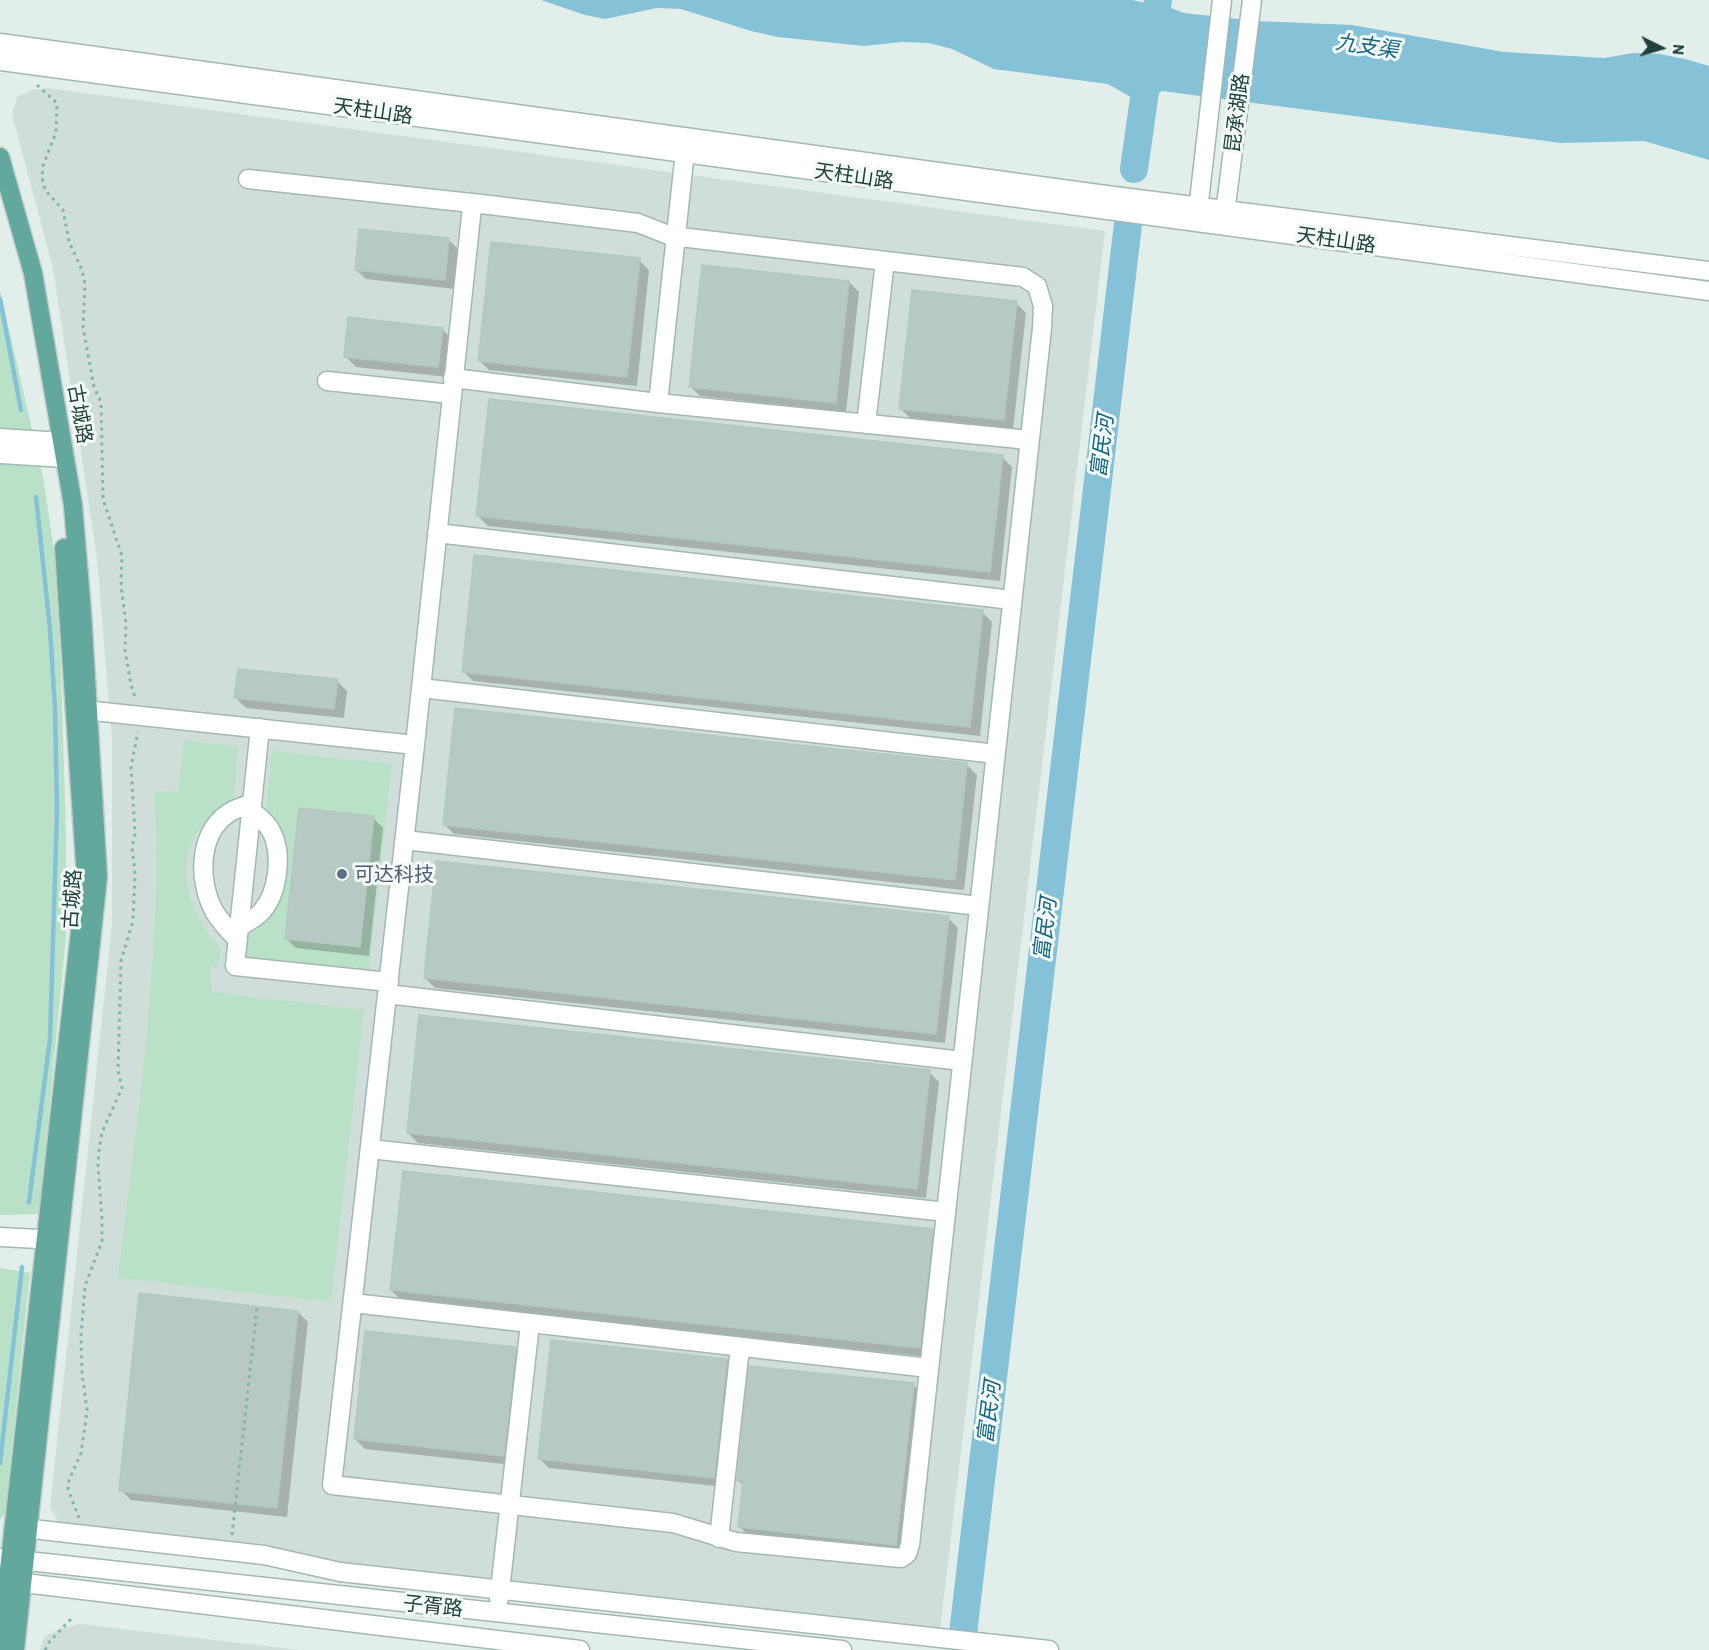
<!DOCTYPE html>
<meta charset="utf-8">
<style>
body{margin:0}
#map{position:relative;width:1709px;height:1650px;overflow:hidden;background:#e2eeea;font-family:Barlow,sans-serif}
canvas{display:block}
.north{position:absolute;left:1631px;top:18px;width:60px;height:60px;-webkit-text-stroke:4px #f3faf7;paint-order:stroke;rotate:95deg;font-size:16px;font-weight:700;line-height:24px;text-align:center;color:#20413c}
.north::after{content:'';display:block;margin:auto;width:21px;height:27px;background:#20413c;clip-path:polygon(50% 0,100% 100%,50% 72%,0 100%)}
</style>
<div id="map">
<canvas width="1709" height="1650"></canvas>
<div class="north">N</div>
</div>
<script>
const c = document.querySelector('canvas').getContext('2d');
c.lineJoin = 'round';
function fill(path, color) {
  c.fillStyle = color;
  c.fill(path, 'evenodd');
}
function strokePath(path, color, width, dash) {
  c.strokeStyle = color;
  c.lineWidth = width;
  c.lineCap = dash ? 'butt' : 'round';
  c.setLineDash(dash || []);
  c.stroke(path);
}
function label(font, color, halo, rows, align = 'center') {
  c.font = font + ' Barlow,"Noto Sans SC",sans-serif';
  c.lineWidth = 6;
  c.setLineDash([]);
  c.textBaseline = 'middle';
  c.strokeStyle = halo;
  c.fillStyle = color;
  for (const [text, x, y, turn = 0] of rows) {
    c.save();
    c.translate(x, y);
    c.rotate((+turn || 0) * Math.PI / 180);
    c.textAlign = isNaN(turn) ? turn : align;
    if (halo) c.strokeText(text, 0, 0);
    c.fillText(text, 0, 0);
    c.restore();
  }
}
fill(new Path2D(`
 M48,88L1105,231L940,1630L355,1571L78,1527L59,1522L50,1508L112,924V740L97,558L53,269L12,114L17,97L32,90Z
 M80,1624L299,1650H40L44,1637L61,1628Z`), '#d0ded9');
fill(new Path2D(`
 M0,290L43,477L54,550L61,668L66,835V937L39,1214L0,1215Z
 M184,740L238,747L233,804C219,812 203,822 195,837C173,875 195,919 220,948L218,967L211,966L210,982L212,992L364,1010L331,1302L118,1278C137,1117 163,954 154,791L178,792Z
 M272,751L392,764L369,969L366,976L243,963L244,938L257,929L274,910L281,854L265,816Z
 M0,1268L30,1273L5,1514L0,1520Z`), '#b9e1c8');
fill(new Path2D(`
 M541,0H1132L1171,8L1184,13L1256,21L1352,25L1504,52L1604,58L1633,53L1660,54L1689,60L1709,66V160L1644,141L1561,143L1162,91L1143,104L1108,84L994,69L952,49L929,43L901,42L864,46L778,37L751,31L681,9L657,8L605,19L585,15Z`), '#85c2d8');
fill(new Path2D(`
 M449,240L459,250L455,289L366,279L356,270Z
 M639,260L649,270L637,386L489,370L479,360Z
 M849,282L859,292L846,412L700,396L690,386Z
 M1016,303L1026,313L1013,429L910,418L900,408Z
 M442,329L452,339L448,377L356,367L346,357Z
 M1002,457L1012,467L1000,581L488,526L478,516Z
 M982,612L992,622L980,736L473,681L463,671Z
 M337,681L347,691L344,718L246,708L236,698Z
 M967,765L977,775L964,890L454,834L444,824Z
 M373,818L383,828L369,956L296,948L286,938Z
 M948,918L958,928L945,1043L435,988L425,978Z
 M929,1072L939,1082L926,1198L418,1143L408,1133Z
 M932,1230L942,1240L929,1357L401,1300L391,1290Z
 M298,1312L308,1322L287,1517L131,1500L121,1490Z
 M515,1349L525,1359L513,1465L365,1449L355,1439Z
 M727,1360L737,1370L724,1487L549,1468L539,1458Z
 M913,1385L923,1395L906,1554L750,1537L740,1527L744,1486L738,1480Z`), '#0003');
strokePath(new Path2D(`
 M0,299L21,410
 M29,1202L50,1039L57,810L55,709L50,629L36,497
 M0,1463L22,1267`), '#85c2d8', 4.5);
strokePath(new Path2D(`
 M1134,169L1158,0
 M963,1634L1128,224`), '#85c2d8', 28);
const building = new Path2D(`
 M359,229L449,238L445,280L355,270Z
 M491,242L640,258L627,377L478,361Z
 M702,265L849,281L836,403L689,387Z
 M912,290L1017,301L1004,420L899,409Z
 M348,317L443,328L438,367L344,357Z
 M489,399L1003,455L990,572L476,516Z
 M474,555L983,610L970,727L462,672Z
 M238,669L338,679L334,709L234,698Z
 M455,708L967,763L955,880L443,825Z
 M299,808L374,816L360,947L285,939Z
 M436,861L949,916L936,1034L424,978Z
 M419,1015L930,1070L917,1189L407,1133Z
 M403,1171L933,1229L920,1348L390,1290Z
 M139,1293L298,1311L277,1508L119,1491Z
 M365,1331L516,1347L504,1456L354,1439Z
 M551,1340L727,1359L714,1478L538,1459Z
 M749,1366L914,1383L896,1545L738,1527L743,1481H737Z`);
fill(building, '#b7c9c3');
strokePath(building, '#b4c8c2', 1.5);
const minor = new Path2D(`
 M0,43L1106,195L1709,271
 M0,61L1709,291
 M248,179L481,204
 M1197,219L1222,0
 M1224,221L1252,0
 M453,378L658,403L1029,440
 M327,381L451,394
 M658,403L686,142
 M866,424L885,261
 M0,438L62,442
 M0,454L65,458
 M437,533L1012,600
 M421,688L996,754
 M75,709L415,745L332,1485L673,1523L736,1542L901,1558L907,1554L910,1545L1042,328L1043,306L1037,286L1023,277L671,236L638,223L481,204L472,207L415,745
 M260,728L235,966L389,982
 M405,840L979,906
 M239,927C248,922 256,918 262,911C278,893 282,856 273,835C269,824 260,817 251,811
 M238,940C229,931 220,921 214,911C197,879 198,828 234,810C240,807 246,806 252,803
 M387,994L962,1061
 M370,1149L946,1212
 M0,1237L59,1240
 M353,1303L929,1368
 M14,1527L264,1555L340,1572L1049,1650
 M719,1538L740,1347
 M0,1558L842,1650
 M8,1581L580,1650
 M499,1599L530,1324`);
const major = new Path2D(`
 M0,157L33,273L73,505L82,612L98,877L15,1650
 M0,1650L86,878L64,548`);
strokePath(minor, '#a4b7b2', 21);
strokePath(major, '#c1cac8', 21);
strokePath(new Path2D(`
 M37,85L57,103L56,132L43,166L42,178L45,190L63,210L69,242L82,270L85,284L83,327L94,387L101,402L103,499L122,556L121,586L126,624L125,650L131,685L136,700
 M79,1518L68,1489L69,1480L81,1453L86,1419L87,1409L82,1374L81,1336L85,1286L102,1241V1220L98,1164L99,1151L102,1132L122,1088L118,1070L121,961L133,921L135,873L132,847L135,834L131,766L138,732
 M232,1535L257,1307
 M45,1650L50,1641L72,1618`), '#80b5aa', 3, [3, 4.5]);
strokePath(minor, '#fff', 18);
strokePath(major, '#62a89d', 18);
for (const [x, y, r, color] of [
 [342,874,6,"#5c6f8a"]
]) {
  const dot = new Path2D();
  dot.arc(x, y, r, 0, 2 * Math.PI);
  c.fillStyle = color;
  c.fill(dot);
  strokePath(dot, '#f3faf7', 2);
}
label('20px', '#20413c', '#f3faf7', [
 ["天柱山路",373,111,8],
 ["昆承湖路",1237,113,-83],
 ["天柱山路",854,176,8],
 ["天柱山路",1336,240,8],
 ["古城路",80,414,80],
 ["古城路",72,899,-86],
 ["子胥路",433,1606,6]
]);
label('20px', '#4e5e75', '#f3faf7', [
 ["可达科技",354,874]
], 'left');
label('italic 21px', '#146483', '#f3faf7', [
 ["九支渠",1367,46,8],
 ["富民河",1102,446,-83],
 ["富民河",1045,929,-83],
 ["富民河",989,1412,-83]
]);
</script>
